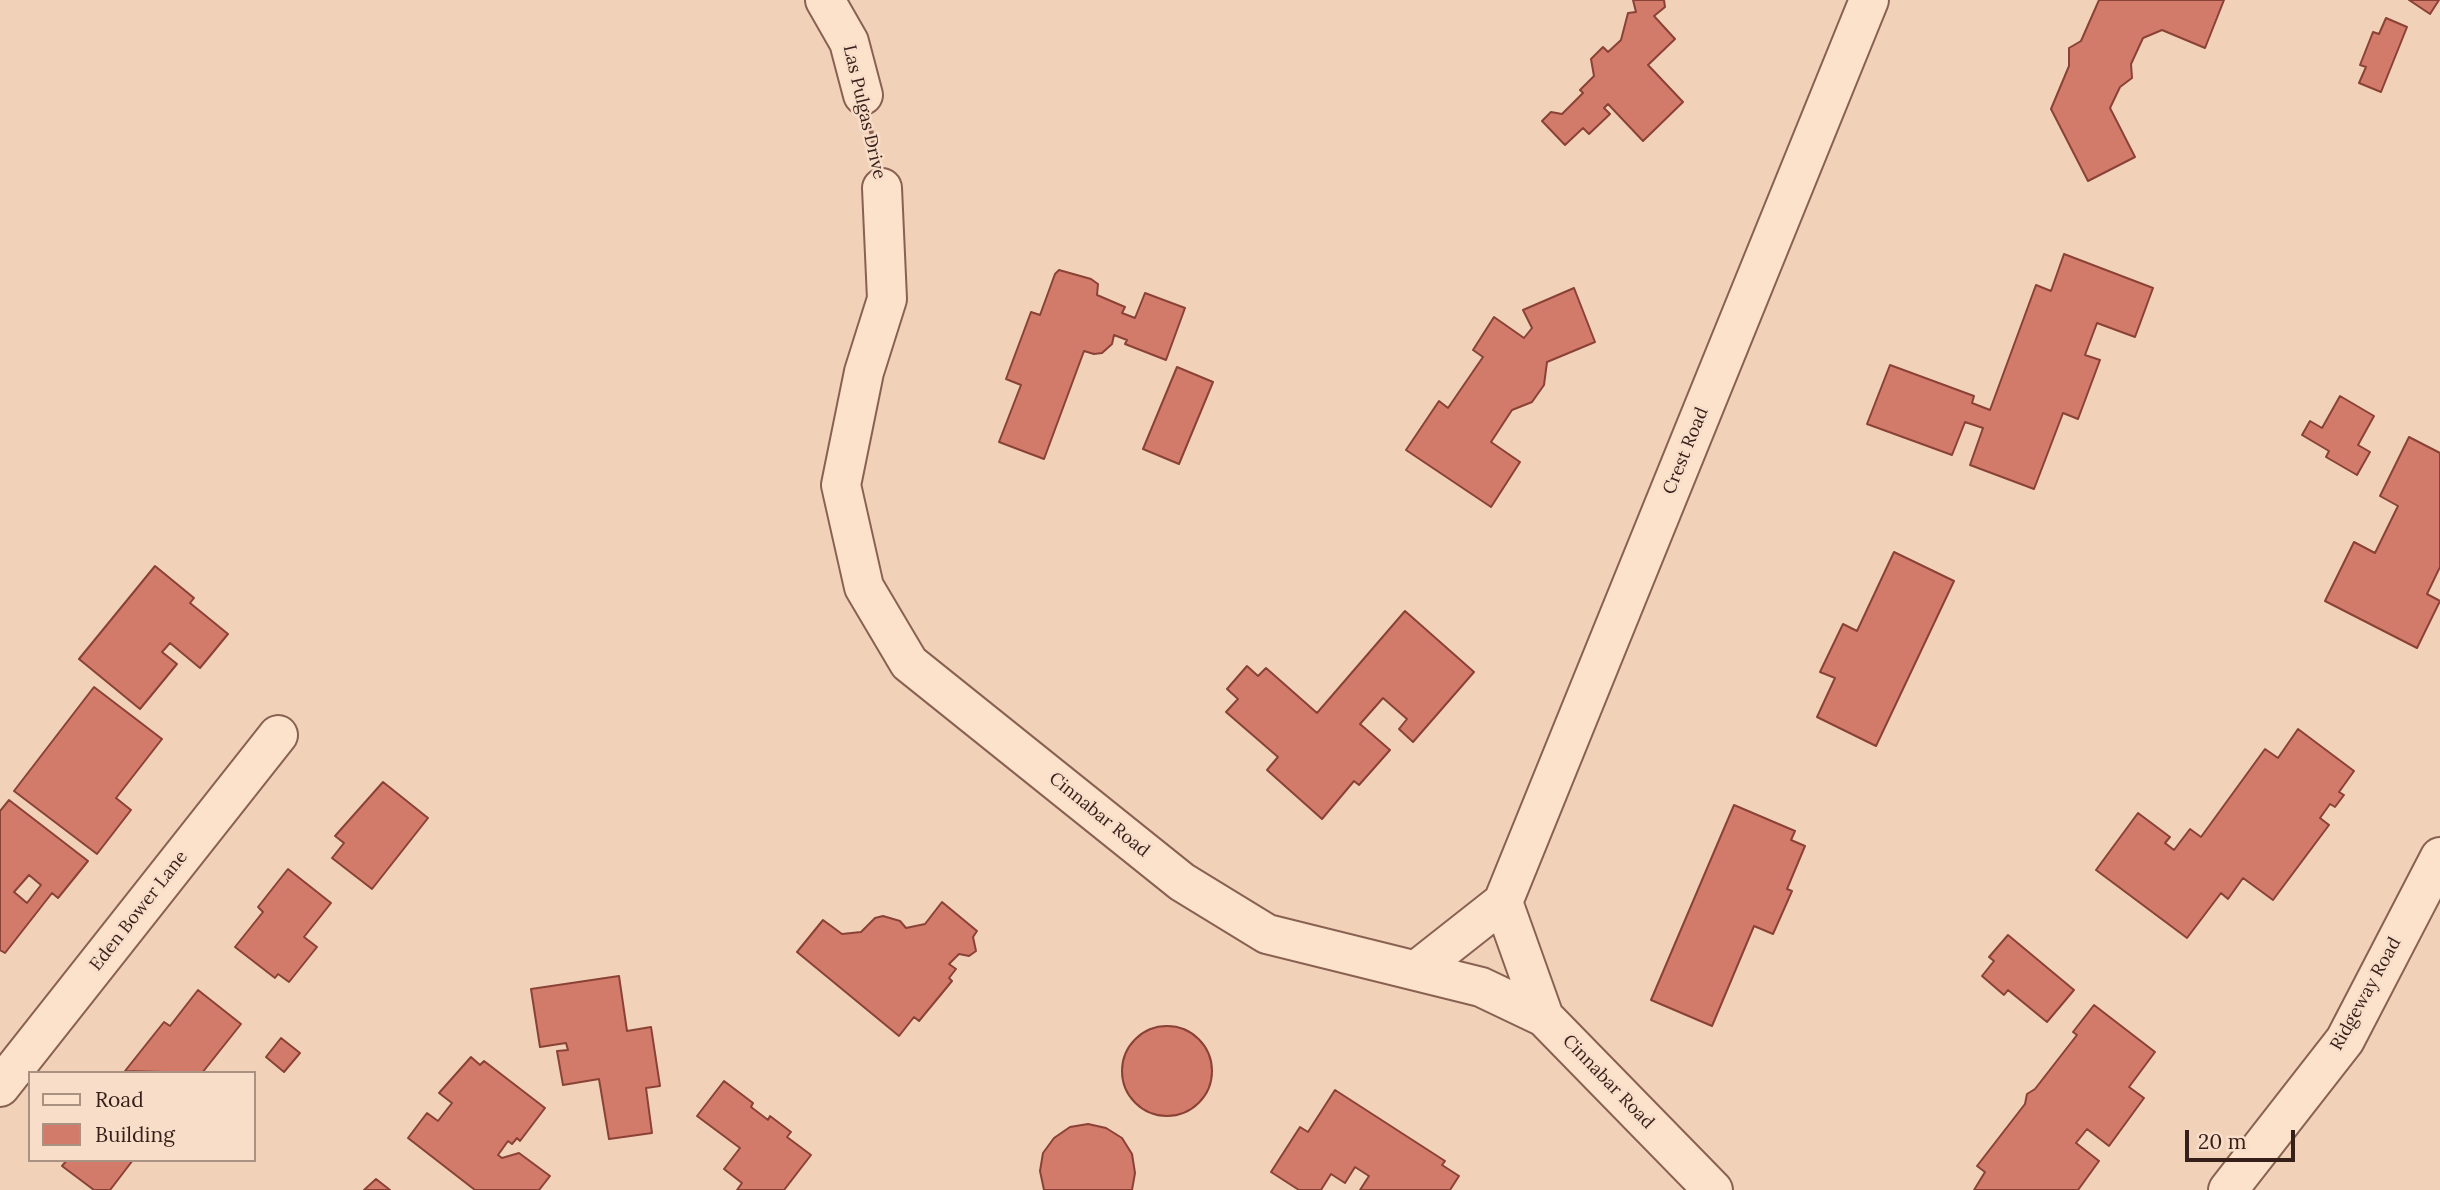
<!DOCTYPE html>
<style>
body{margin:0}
#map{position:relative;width:2440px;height:1190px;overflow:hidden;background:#f1d2b8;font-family:Lora,serif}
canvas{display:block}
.legend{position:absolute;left:28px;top:1071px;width:228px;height:91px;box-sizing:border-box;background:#f8dec8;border:2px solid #aa9282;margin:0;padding:9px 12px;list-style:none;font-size:21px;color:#361f19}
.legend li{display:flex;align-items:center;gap:14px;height:35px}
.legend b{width:35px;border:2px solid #aa9282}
.scale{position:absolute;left:2185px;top:1130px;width:110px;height:32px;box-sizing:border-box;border:4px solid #361f19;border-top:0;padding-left:9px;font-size:21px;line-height:24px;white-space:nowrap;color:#361f19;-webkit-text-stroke:5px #f8dec8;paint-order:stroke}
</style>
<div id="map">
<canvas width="2440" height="1190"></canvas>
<ul class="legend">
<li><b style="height:9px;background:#fce1cb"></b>Road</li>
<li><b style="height:19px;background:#d37b6a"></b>Building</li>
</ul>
<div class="scale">20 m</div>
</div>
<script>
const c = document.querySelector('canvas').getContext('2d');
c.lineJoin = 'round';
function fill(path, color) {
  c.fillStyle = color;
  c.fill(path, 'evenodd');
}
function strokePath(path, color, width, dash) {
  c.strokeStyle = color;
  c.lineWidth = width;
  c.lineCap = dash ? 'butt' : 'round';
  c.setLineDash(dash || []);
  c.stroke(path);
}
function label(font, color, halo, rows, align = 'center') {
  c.font = font + ' Lora,serif';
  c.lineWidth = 5;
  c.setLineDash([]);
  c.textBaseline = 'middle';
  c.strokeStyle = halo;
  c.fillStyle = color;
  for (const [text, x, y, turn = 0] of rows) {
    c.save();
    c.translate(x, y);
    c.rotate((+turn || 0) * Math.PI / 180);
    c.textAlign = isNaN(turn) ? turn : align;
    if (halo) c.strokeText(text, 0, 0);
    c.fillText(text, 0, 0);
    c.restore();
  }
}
const building = new Path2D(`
 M1633,0H1664L1665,7L1654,16L1675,39L1648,65L1683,102L1643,141L1608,104L1604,108L1610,114L1589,134L1583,128L1565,145L1542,121L1551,112L1562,114L1583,93L1580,90L1594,76L1591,59L1603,47L1608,52L1621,40L1628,13L1636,12Z
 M2099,0H2224L2205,48L2162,30L2143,38L2131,64L2132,78L2120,87L2110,108L2135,157L2088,181L2051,109L2069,66V48L2081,41Z
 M2409,0H2439L2430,14Z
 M2386,18L2407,27L2381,92L2359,83L2366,67L2360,65L2373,32L2379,34Z
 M2064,254L2153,288L2135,337L2097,323L2085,355L2100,360L2078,419L2063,413L2034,489L1970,465L1983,428L1965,422L1952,455L1867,424L1890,365L1974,396L1972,403L1990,410L2036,285L2051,291Z
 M1059,270L1091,279L1098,284L1097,295L1125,307L1122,313L1135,318L1145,293L1185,308L1166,360L1125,344L1127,340L1114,335L1112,344L1102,353L1094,354L1084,351L1044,459L999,442L1021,385L1006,379L1031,312L1040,315L1055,274Z
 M1574,288L1595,342L1547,362L1544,385L1532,402L1512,410L1491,442L1520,462L1491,507L1406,450L1439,401L1448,408L1483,357L1473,350L1494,317L1524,338L1532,328L1523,310Z
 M1177,367L1213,382L1179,464L1143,449Z
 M2340,396L2374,416L2358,445L2370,452L2357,475L2326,457L2329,451L2302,435L2310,421L2322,428Z
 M2409,437L2440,453V567L2427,594L2440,601L2417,648L2325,601L2354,542L2375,553L2398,506L2380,496Z
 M1894,552L1954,581L1876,746L1817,717L1835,678L1820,672L1843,624L1857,631Z
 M155,566L194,598L190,603L228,634L200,668L170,643L162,652L177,664L140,709L79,659Z
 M1405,611L1474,672L1413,742L1399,729L1407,719L1383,698L1360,724L1390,750L1359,785L1354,781L1322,819L1267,770L1278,757L1226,712L1238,699L1227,689L1247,666L1258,676L1266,668L1317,713Z
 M94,687L162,739L116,798L131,810L97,854L14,791Z
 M2298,729L2354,771L2339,792L2344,795L2335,807L2330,804L2320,818L2329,825L2273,900L2243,878L2228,899L2221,893L2187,938L2096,870L2138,813L2170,837L2165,843L2174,850L2190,829L2201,837L2265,749L2278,758Z
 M383,782L428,818L372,889L332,858L344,843L335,836Z
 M9,800L88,861L58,898L52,893L5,953L0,950V811ZM29,875L41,885L27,903L14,892Z
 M1734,805L1795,831L1791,840L1805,846L1787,889L1792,891L1773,934L1754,926L1712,1026L1651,1000Z
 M288,869L331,903L304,937L317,947L289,982L278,974L275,978L235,947L263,912L258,907Z
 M942,902L977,931L973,937L976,951L969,956L959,954L949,964L956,969L949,978L952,981L919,1021L914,1017L899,1036L797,952L823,920L842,934L861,932L875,918L883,916L900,921L906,928L925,924Z
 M2008,935L2074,990L2047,1022L2008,990L2004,995L1982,976L1994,961L1989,957Z
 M619,976L627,1031L651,1027L660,1086L646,1088L652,1133L609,1139L599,1079L563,1085L557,1051L568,1050L566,1043L540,1047L531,989Z
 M198,990L241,1024L202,1073L125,1071L164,1022L170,1026Z
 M2094,1005L2155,1052L2129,1087L2144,1098L2109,1146L2087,1129L2076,1143L2099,1161L2078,1190H1974L1985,1172L1977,1166L2025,1104L2027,1094L2035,1089L2077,1035L2073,1032Z
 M1122 1071a45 45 0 1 1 90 0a45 45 0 1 1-90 0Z
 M281,1038L300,1053L284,1072L266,1057Z
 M471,1057L480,1065L484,1061L545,1108L520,1141L517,1138L512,1144L508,1141L498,1155L502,1158L519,1153L550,1176L539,1190H475L408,1138L427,1113L438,1121L452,1103L439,1093Z
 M724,1081L753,1103L751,1107L768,1120L770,1116L791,1132L787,1137L811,1155L784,1190H737L742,1183L724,1169L740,1148L697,1116Z
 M1335,1090L1445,1161L1442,1165L1459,1176L1450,1190H1360L1369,1176L1355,1167L1345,1183L1331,1174L1321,1190H1299L1271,1172L1300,1127L1308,1132Z
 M1088,1124L1106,1128L1122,1138L1132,1154L1135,1173L1132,1190H1044L1040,1171L1043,1153L1054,1138L1070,1127Z
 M67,1160H133L110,1190H94L62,1166Z
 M376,1179L390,1190H364Z`);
fill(building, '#d37b6a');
strokePath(building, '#8a4236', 2);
const minor = new Path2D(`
 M825,0L849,42L863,95
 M882,188L887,299L864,372L841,485L864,587L909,663L1182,882L1267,934L1481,987L1544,1017L1713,1190
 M1503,902L1544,1017
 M1418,969L1503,902L1869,0
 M0,1087L278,735
 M2228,1190L2345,1040L2440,857`);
strokePath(minor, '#896152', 42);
strokePath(new Path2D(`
 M871,130L875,152`), '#896152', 4.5, [5, 3.5]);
strokePath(minor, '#fce1cb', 38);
label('18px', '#361f19', '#f8dec8', [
 ["Las Pulgas Drive",864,112,77],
 ["Crest Road",1686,451,-68],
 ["Cinnabar Road",1099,815,39],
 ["Eden Bower Lane",139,911,-52],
 ["Ridgeway Road",2366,994,-61],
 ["Cinnabar Road",1608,1082,46]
]);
</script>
